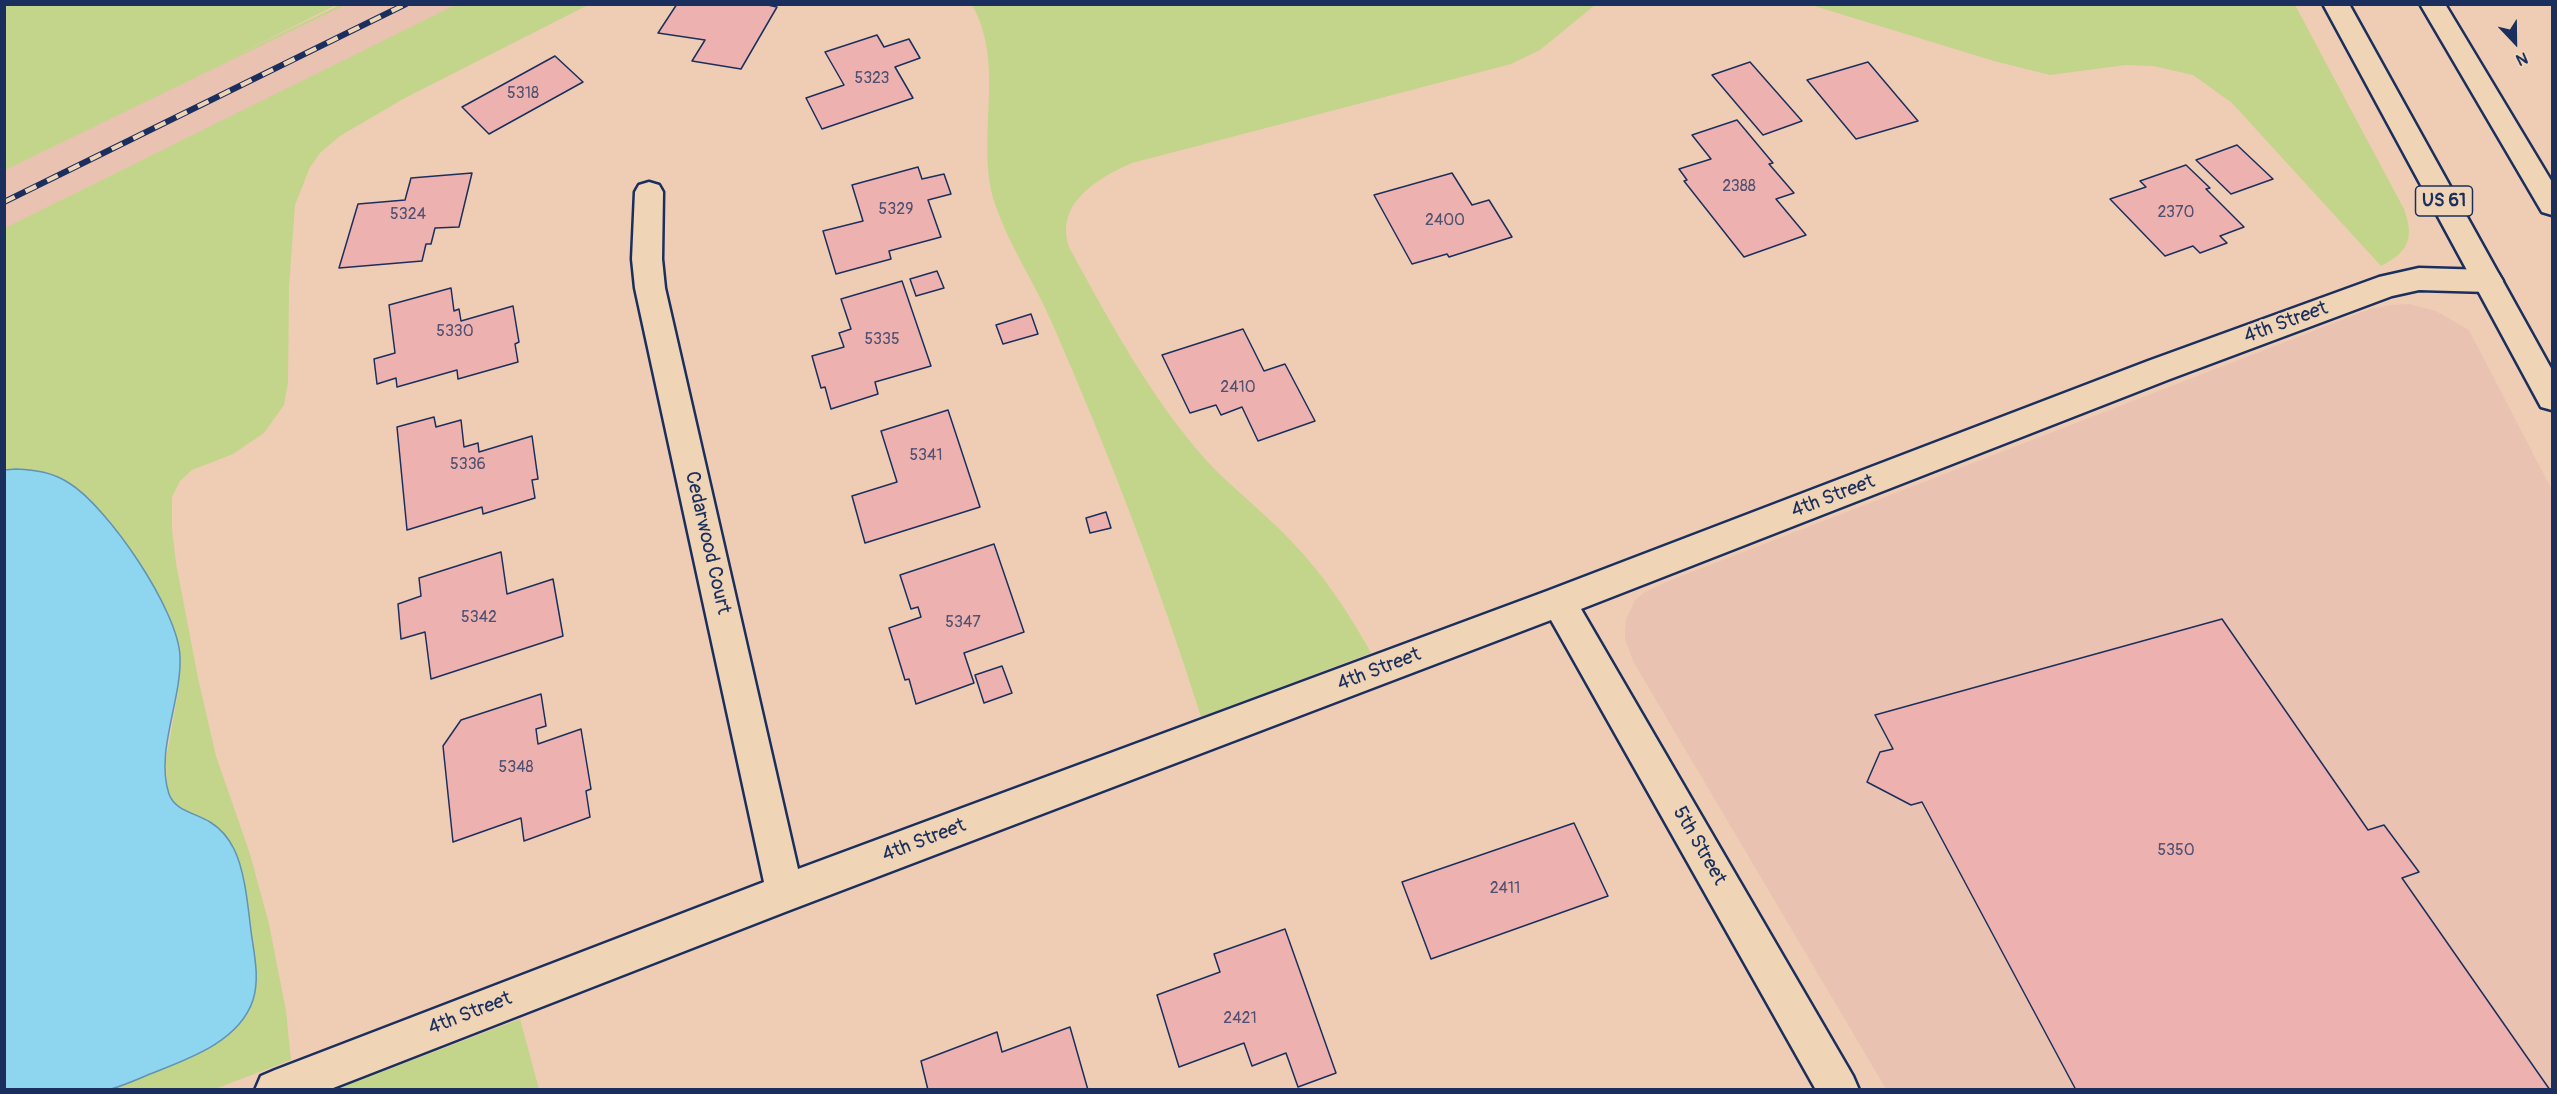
<!DOCTYPE html>
<style>
body{margin:0}
#map{position:relative;width:2557px;height:1094px;overflow:hidden;background:#efcdb5;font-family:Pangolin,sans-serif}
canvas{display:block}
.frame{position:absolute;inset:0;border:6px solid #1b2f5e;pointer-events:none}
.north{position:absolute;left:2485px;top:12px;width:60px;height:60px;-webkit-text-stroke:4px #f0d4b6;paint-order:stroke;rotate:158deg;font-size:16px;font-weight:700;line-height:24px;text-align:center;color:#1b2f5e}
.north::after{content:'';display:block;margin:auto;width:21px;height:27px;background:#1b2f5e;clip-path:polygon(50% 0,100% 100%,50% 72%,0 100%)}
</style>
<div id="map">
<canvas width="2557" height="1094"></canvas>
<div class="frame"></div>
<div class="north">N</div>
</div>
<script>
const c = document.querySelector('canvas').getContext('2d');
c.lineJoin = 'round';
function fill(path, color) {
  c.fillStyle = color;
  c.fill(path, 'evenodd');
}
function strokePath(path, color, width, dash) {
  c.strokeStyle = color;
  c.lineWidth = width;
  c.lineCap = dash ? 'butt' : 'round';
  c.setLineDash(dash || []);
  c.stroke(path);
}
function label(font, color, halo, rows, align = 'center') {
  c.font = font + ' Pangolin,sans-serif';
  c.lineWidth = 4.5;
  c.setLineDash([]);
  c.textBaseline = 'middle';
  c.strokeStyle = halo;
  c.fillStyle = color;
  for (const [text, x, y, turn = 0] of rows) {
    c.save();
    c.translate(x, y);
    c.rotate((+turn || 0) * Math.PI / 180);
    c.textAlign = isNaN(turn) ? turn : align;
    if (halo) c.strokeText(text, 0, 0);
    c.fillText(text, 0, 0);
    c.restore();
  }
}
fill(new Path2D(`
 M340,5H471L5,239L4,166Z
 M2409,304L2436,311L2469,330L2552,490V1089H1886L1634,663L1625,640V630L1626,619L1635,600L1645,592L1671,580L2370,309L2391,305Z`), '#eac2b1');
fill(new Path2D(`
 M5,4L336,5L217,65L340,5H345L5,170Z
 M455,5H588L403,99L340,136L321,152L310,167L295,205L289,287L288,382L284,405L264,433L233,454L192,470L180,481L172,497V529L176,563L198,678L216,756L250,854L269,924L286,1011L291,1060L215,1089H110L195,1055L220,1041L235,1028L256,984L249,912L239,861L229,841L217,828L175,804L167,790L166,760L178,692L180,656L175,632L159,597L120,535L5,470V228Z
 M972,5H1595L1540,50L1511,64L1132,163C1097,178 1053,205 1070,249C1110,322 1150,397 1206,460C1233,489 1265,513 1292,542C1324,575 1349,613 1371,653L1201,717C1159,583 1108,451 1052,323C1035,283 1009,246 995,204C974,139 1007,66 972,5Z
 M1811,5H2295L2404,209C2415,239 2408,252 2381,266L2232,103L2193,75L2153,66L2126,65L2050,75L1994,61Z
 M520,1019L539,1089H337Z`), '#c2d58a');
const water = new Path2D(`
 M16,469C36,470 52,472 69,483C108,507 178,610 180,656C182,700 155,752 169,794C175,811 196,813 210,822C220,828 229,839 234,849C245,871 248,907 251,931C254,954 260,978 253,1000C239,1042 188,1059 150,1074C138,1079 125,1085 111,1089C102,1091 89,1090 79,1090C54,1090 29,1090 5,1089L4,470Z`);
fill(water, '#8ed5ef');
strokePath(water, '#6093b5', 1.5);
const building = new Path2D(`
 M677,4H763L777,7L741,69L692,61L705,40L658,33Z
 M877,35L884,47L909,39L920,58L895,67L913,98L822,129L806,98L844,85L825,52Z
 M555,56L583,82L489,134L462,107Z
 M1750,62L1802,121L1763,135L1712,75Z
 M1868,62L1918,121L1856,139L1807,80Z
 M1737,120L1773,163L1769,164L1794,193L1776,199L1806,235L1744,257L1684,181L1687,180L1679,169L1711,159L1692,135Z
 M2237,145L2273,179L2231,194L2196,160Z
 M2186,165L2210,188L2206,189L2244,227L2220,236L2227,243L2200,253L2193,246L2165,256L2110,199L2146,187L2140,181Z
 M918,167L922,179L944,174L951,194L928,200L941,237L889,251L891,259L836,274L823,231L863,221L852,185Z
 M472,173L459,227L435,228L431,244H426L422,261L339,268L358,204L405,200L411,178Z
 M1452,173L1472,205L1489,200L1512,237L1449,257L1447,254L1412,264L1374,195Z
 M937,271L944,288L916,296L910,279Z
 M902,281L931,366L875,382L878,394L831,409L825,387L821,388L812,356L844,347L839,333L851,329L841,299Z
 M451,288L454,311L459,309L461,321L513,306L519,342L515,344L518,362L458,379L457,370L397,387L396,378L377,384L374,359L395,353L389,305Z
 M1031,314L1038,334L1003,344L996,325Z
 M1243,329L1264,371L1285,364L1315,421L1258,441L1242,407L1221,415L1216,405L1190,413L1162,355Z
 M948,410L980,507L865,543L852,496L897,482L881,431Z
 M434,417L436,427L461,420L464,447L478,443L479,452L532,436L538,479L532,480L535,498L483,514L482,507L407,530L397,427Z
 M1106,512L1111,528L1090,533L1086,518Z
 M994,544L1024,632L964,653L974,683L916,704L909,679L905,680L889,628L921,617L918,607L911,609L900,575Z
 M501,552L507,594L553,579L563,636L431,679L425,632L401,639L398,604L421,596L419,578Z
 M2222,619L2368,830L2384,825L2419,872L2402,878L2550,1090H2076L1922,802L1911,805L1867,782L1880,752L1893,749L1875,715Z
 M1002,666L1012,693L984,703L975,675Z
 M541,694L546,726L536,729L538,744L581,729L591,789L586,791L590,817L524,841L521,818L453,842L443,746L461,720Z
 M1574,823L1608,896L1431,959L1402,882Z
 M1285,929L1336,1073L1298,1087L1286,1053L1252,1066L1244,1043L1179,1067L1157,995L1220,972L1214,954Z
 M1070,1027L1088,1090H928L921,1061L997,1032L1002,1052Z`);
fill(building, '#edb2af');
strokePath(building, '#1b2f5e', 1.5);
const minor = new Path2D(`
 M649,182L659,185L663,192L662,259L665,288L798,869L1547,591L2148,361L2379,277L2419,268L2488,270L2498,273L2503,281L2498,289L2488,292L2419,290L2392,296L2170,379L1581,609L1853,1076L1859,1090H1816L1551,620L785,912L328,1090H255L261,1076L275,1070L764,882L635,288L632,259L635,192L639,185Z`);
const major = new Path2D(`
 M2323,4H2349L2552,370V410L2541,407Z
 M2420,4H2445L2552,182V215L2542,212Z`);
strokePath(minor, '#1b2f5e', 5);
strokePath(major, '#1b2f5e', 5);
fill(minor, '#f0d4b6');
fill(major, '#f0d4b6');
const rail = new Path2D(`
 M4,202L406,4`);
strokePath(rail, '#1b2f5e', 6);
strokePath(rail, '#f0d4b6', 4, [12]);
label('16px', '#505072', null, [
 ["5323",872,79],
 ["5318",523,94],
 ["2388",1739,187],
 ["5329",896,210],
 ["2370",2176,213],
 ["5324",408,215],
 ["2400",1445,221],
 ["5330",455,332],
 ["5335",882,340],
 ["2410",1238,388],
 ["5341",926,456],
 ["5336",468,465],
 ["5342",479,618],
 ["5347",963,623],
 ["5348",516,768],
 ["5350",2176,851],
 ["2411",1505,889],
 ["2421",1240,1019]
]);
for (const [x, y, w] of [
 [2444,201,57]
]) {
  const box = new Path2D();
  box.roundRect(x - w / 2, y - 15, w, 30, 4.5);
  c.fillStyle = '#f0d4b6';
  c.fill(box);
  strokePath(box, '#1b2f5e', 1.5);
}
label('bold 18px', '#1b2f5e', null, [
 ["US 61",2444,201]
]);
label('20px', '#1b2f5e', '#f0d4b6', [
 ["4th Street",2286,323,-20],
 ["4th Street",1833,497,-21],
 ["Cedarwood Court",707,543,77],
 ["4th Street",1379,670,-21],
 ["4th Street",924,841,-21],
 ["5th Street",1699,846,60],
 ["4th Street",470,1014,-21]
]);
</script>
